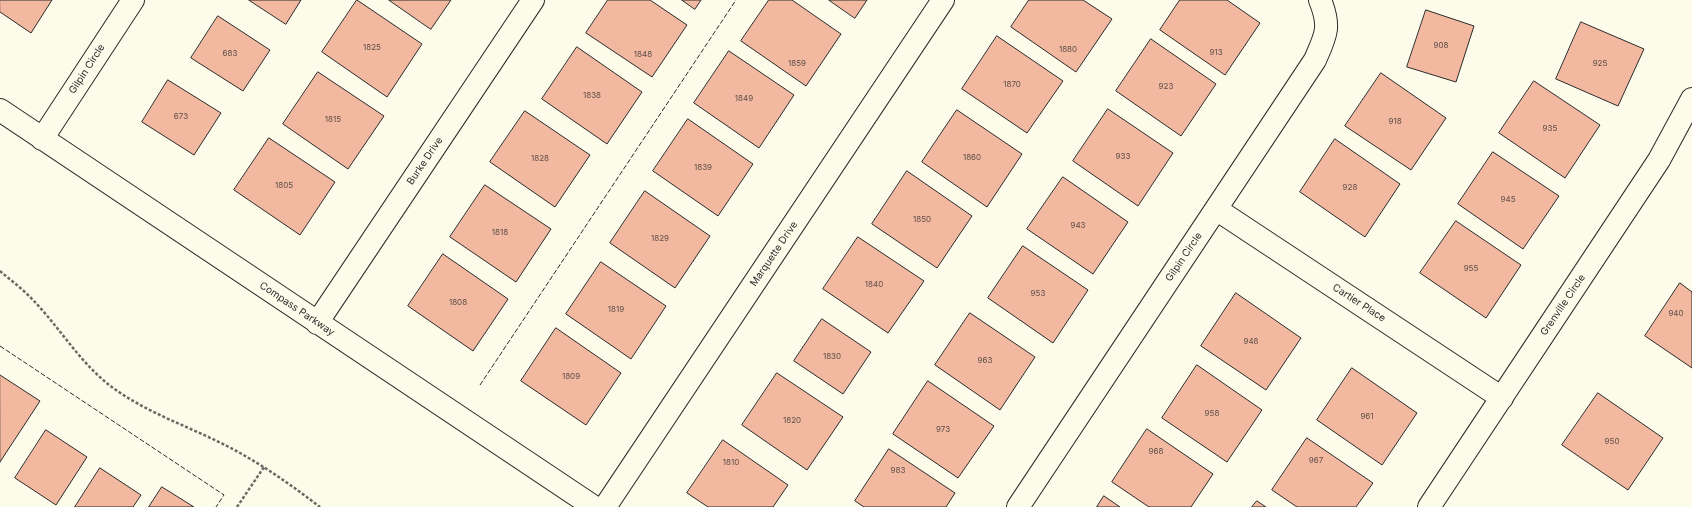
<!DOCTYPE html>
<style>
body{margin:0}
canvas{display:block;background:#fdfbea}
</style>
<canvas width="1692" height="507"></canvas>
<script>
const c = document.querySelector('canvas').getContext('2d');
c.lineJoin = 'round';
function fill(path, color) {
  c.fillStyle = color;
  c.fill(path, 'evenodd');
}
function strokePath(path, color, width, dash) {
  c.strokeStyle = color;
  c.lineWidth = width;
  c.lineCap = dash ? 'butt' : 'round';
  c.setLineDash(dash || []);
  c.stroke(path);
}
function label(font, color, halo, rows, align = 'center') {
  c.font = font + ' Inter,sans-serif';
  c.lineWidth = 3;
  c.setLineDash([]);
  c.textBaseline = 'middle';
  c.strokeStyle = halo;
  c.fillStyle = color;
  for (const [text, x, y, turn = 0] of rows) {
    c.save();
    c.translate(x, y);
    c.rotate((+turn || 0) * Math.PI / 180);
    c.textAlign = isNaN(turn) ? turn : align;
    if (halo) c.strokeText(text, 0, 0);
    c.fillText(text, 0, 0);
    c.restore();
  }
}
const building = new Path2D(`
 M0,0H52L31,33L0,12Z
 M249,0H301L286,24Z
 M357,0L422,44L387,97L322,52Z
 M389,0H451L431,29Z
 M608,0H650L687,25L652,77L586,33Z
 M682,0H701L695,9Z
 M769,0H792L841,34L806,86L741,41Z
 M829,0H867L855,18Z
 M1029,0H1083L1112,19L1076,72L1011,27Z
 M1180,0H1227L1260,23L1225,75L1160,30Z
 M1426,10L1474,26L1456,82L1407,67Z
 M218,16L270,50L243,91L191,58Z
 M1581,22L1644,49L1618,106L1556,79Z
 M997,36L1063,81L1027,133L962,89Z
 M1151,39L1216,84L1181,136L1116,91Z
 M577,47L642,92L607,144L542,99Z
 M729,51L794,95L759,148L694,103Z
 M318,72L384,116L348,169L283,124Z
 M1381,73L1446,118L1411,170L1345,126Z
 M168,80L221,113L194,155L142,122Z
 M1534,81L1600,125L1565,178L1499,133Z
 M1108,109L1173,153L1138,206L1073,161Z
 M957,110L1022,154L987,207L922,162Z
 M525,111L590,155L555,207L490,162Z
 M688,119L753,164L718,216L653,171Z
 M269,138L335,182L300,235L234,190Z
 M1335,139L1400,184L1365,237L1300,192Z
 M1493,152L1559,196L1523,249L1458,204Z
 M907,171L972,216L937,268L872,224Z
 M1063,177L1128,222L1093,274L1027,229Z
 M485,185L551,229L516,282L450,237Z
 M645,191L710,236L675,288L610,243Z
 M1456,221L1521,265L1486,318L1420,273Z
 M858,237L924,281L888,333L823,289Z
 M1023,246L1088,290L1053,343L988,298Z
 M443,254L508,299L473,351L408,306Z
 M601,262L666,306L631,359L566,314Z
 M1680,283L1692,292V368L1645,336Z
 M1236,293L1301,338L1266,390L1201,346Z
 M970,313L1035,357L1000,410L935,365Z
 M822,319L871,352L843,394L794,361Z
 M556,328L621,373L586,425L521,381Z
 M1197,365L1262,410L1227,462L1162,418Z
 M1352,368L1417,413L1382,465L1317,420Z
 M777,373L843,417L807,470L742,425Z
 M0,375L40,401L0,462Z
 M928,381L994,426L958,478L893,434Z
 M1598,393L1663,438L1628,490L1562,445Z
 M1147,429L1213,474L1191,507H1149L1112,482Z
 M46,430L87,457L56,505L15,478Z
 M1307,438L1373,483L1356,507H1297L1272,490Z
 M723,440L788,485L773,507H708L687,493Z
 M889,449L955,493L946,507H864L855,501Z
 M100,468L141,495L133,507H75Z
 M162,487L194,507H149Z
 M1104,496L1120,507H1097Z
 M1257,501L1266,507H1252Z`);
fill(building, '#f2b8a0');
strokePath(building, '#2b2b2b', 1);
const minor = new Path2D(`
 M0,110L594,507
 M42,139L133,0
 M1216,209L1502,398
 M317,323L533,0
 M605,507L943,0
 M1018,507L1315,60C1326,35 1331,27 1320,0
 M1429,507L1659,160L1692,99`);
strokePath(minor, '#2b2b2b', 24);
strokePath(new Path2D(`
 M0,271C9,279 19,286 28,295C59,325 80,365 116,390C150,414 190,427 227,446C260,463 290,484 320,507
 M237,507L264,467`), '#6a6964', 2.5, [3, 2]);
strokePath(minor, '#fdfbea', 22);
strokePath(new Path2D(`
 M0,346L224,495L216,507
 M480,385L736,0`), '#2b2b2b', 1, [5, 2]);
label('8px', '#5d4e48', null, [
 ["908",1441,46],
 ["1825",372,48],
 ["1880",1068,50],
 ["913",1216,53],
 ["683",230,54],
 ["1848",643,55],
 ["1859",797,64],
 ["925",1600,64],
 ["1870",1012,85],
 ["923",1166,87],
 ["1838",592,96],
 ["1849",744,99],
 ["673",181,117],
 ["1815",333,120],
 ["918",1395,122],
 ["935",1550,129],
 ["933",1123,157],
 ["1860",972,158],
 ["1828",540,159],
 ["1839",703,168],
 ["1805",284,186],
 ["928",1350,188],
 ["945",1508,200],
 ["1850",922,220],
 ["943",1078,226],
 ["1818",500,233],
 ["1829",660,239],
 ["955",1471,269],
 ["1840",874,285],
 ["953",1038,294],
 ["1808",458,303],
 ["1819",616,310],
 ["940",1676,314],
 ["948",1251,342],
 ["1830",832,357],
 ["963",985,361],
 ["1809",571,377],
 ["958",1212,414],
 ["961",1367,417],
 ["1820",792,421],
 ["973",943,430],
 ["950",1612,442],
 ["968",1156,452],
 ["967",1316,461],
 ["1810",731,463],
 ["983",898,471]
]);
label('10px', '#2b2b2b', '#fdfbea', [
 ["Gilpin Circle",87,69,-57],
 ["Burke Drive",425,161,-56],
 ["Marquette Drive",774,254,-56],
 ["Gilpin Circle",1184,257,-56],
 ["Cartier Place",1359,303,33],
 ["Grenville Circle",1563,305,-56],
 ["Compass Parkway",297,309,34]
]);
</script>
